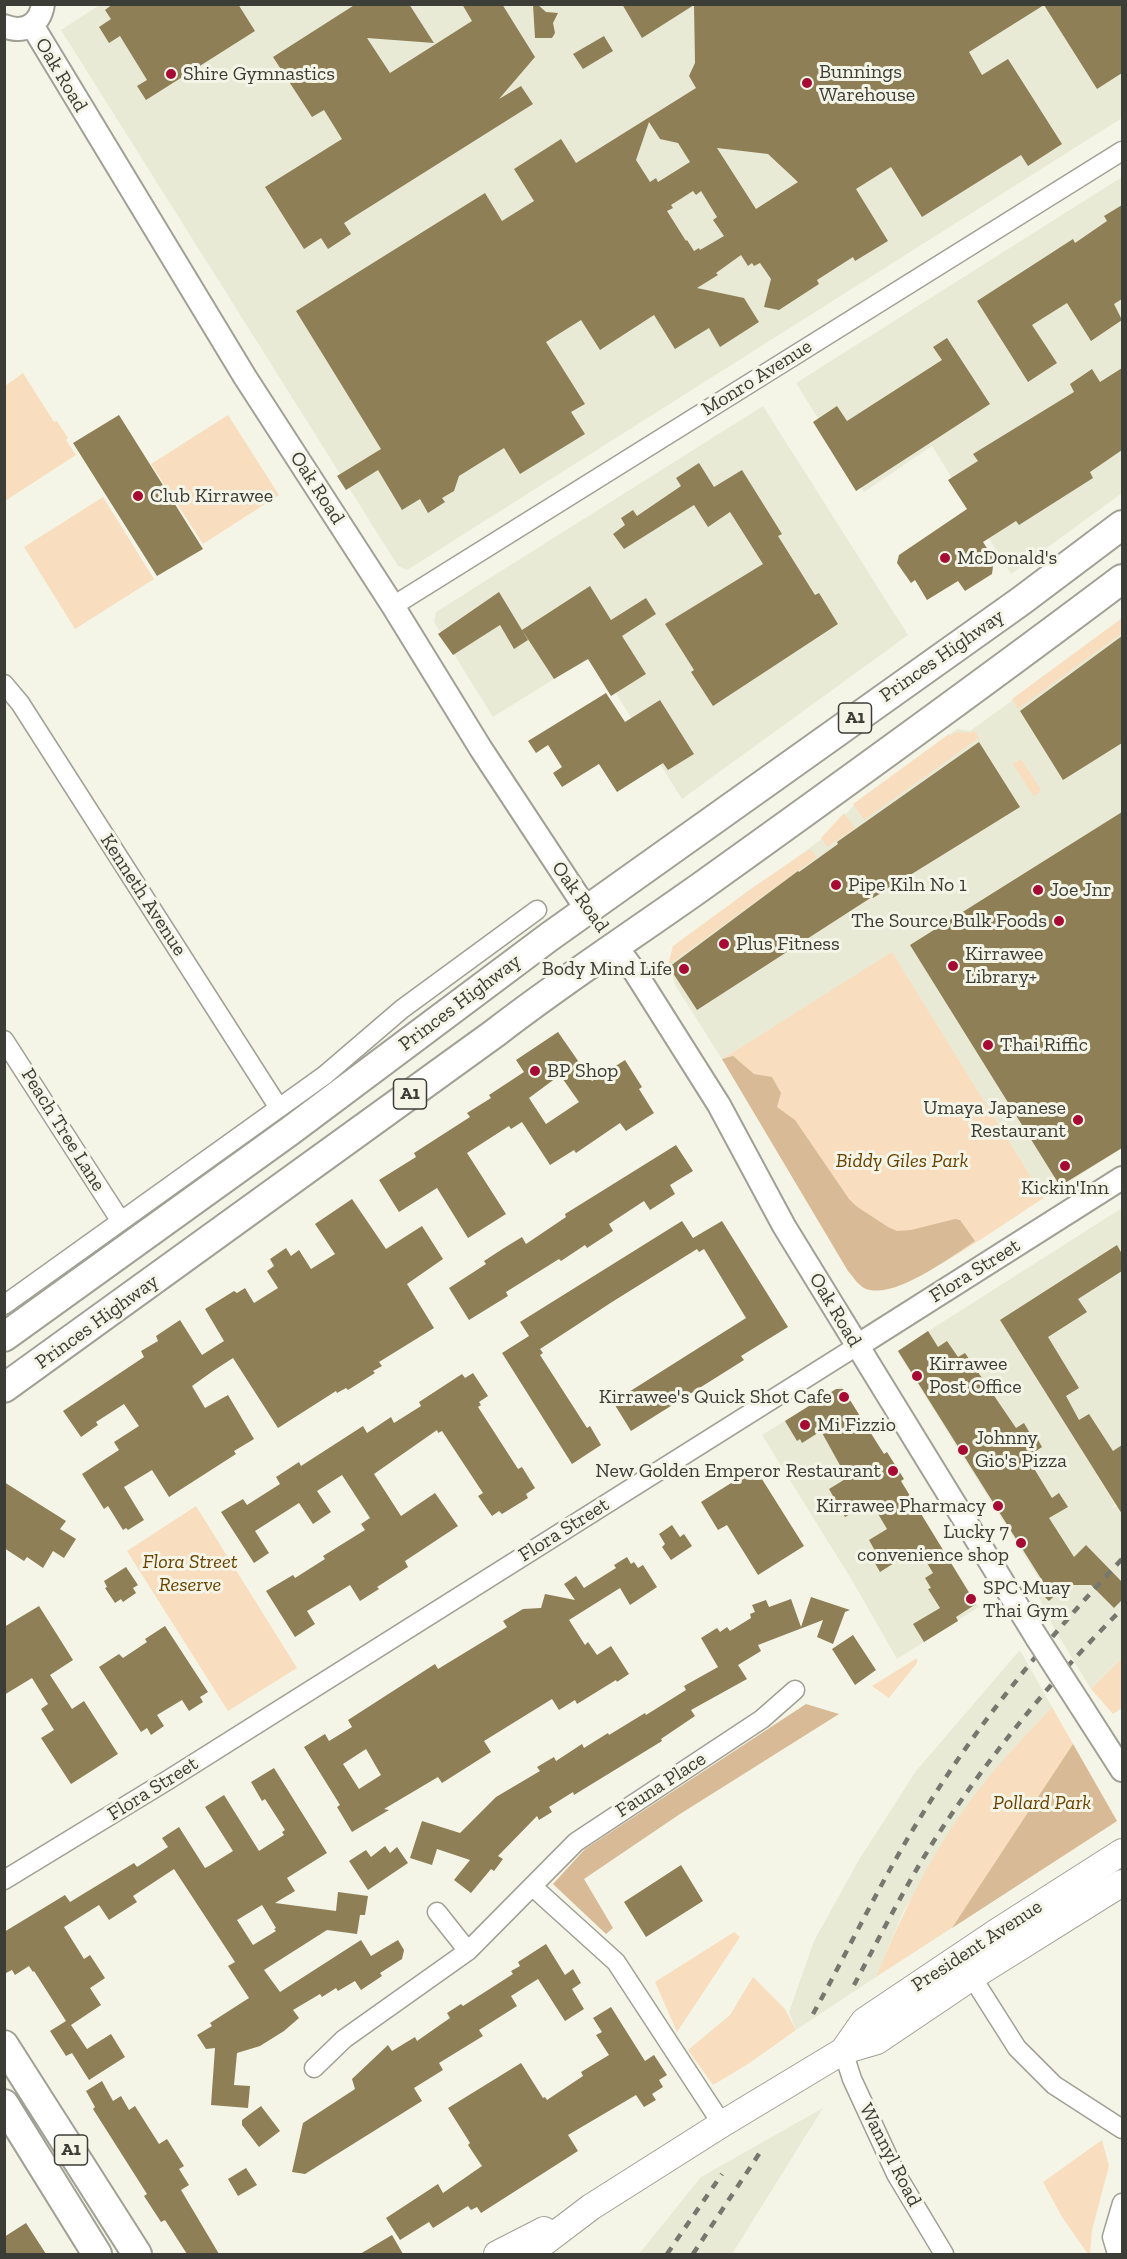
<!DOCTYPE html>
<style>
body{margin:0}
#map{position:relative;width:1127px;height:2259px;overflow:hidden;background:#f4f5e7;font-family:"Zilla Slab",serif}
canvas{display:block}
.frame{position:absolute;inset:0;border:6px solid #3c3d37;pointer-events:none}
</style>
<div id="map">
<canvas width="1127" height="2259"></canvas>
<div class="frame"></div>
</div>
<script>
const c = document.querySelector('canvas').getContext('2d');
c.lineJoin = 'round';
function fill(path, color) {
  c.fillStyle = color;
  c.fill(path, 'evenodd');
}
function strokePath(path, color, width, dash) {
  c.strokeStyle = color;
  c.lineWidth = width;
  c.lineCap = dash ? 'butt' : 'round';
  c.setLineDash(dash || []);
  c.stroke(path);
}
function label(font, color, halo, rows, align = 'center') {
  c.font = font + ' "Zilla Slab",serif';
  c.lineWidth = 6;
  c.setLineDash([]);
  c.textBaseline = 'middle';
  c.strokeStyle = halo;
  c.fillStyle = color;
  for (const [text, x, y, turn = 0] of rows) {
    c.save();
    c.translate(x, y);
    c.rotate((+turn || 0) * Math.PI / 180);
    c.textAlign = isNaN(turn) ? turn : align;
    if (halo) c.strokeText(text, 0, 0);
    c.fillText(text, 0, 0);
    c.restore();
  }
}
fill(new Path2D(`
 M101,4L1122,5V118L407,570L398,566L61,30Z
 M1122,177V493L1011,574L932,446L864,492L796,383Z
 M763,406L908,635L682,799L592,655L493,717L434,622L436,612Z
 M1122,621V1148L1044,1198L892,953L722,1059L675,985L670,962L674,949L681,941L826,836L856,803L957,729L970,731Z
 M1122,1208V1498L1111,1508L1122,1504V1658L1091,1689L1055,1630L1037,1593L1038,1577L897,1351Z
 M841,1386L979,1607L897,1659L853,1582L762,1435Z
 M1020,1650L1052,1707L1010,1752L904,1910L876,1977L796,2030L789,2012L814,1941L860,1858L916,1771Z
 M823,2108L732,2254H639L701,2177Z`), '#e9ead5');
fill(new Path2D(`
 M23,373L54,422L57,421L68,438L66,440L76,455L5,501V386Z
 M228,415L279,495L203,544L151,464Z
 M103,497L154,579L75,629L24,547Z
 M1122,618V633L1018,709L1012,699Z
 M974,730L979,738L864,820L853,804L949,734L951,736L956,732L970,733Z
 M1021,759L1041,790L1034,797L1013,764Z
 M844,813L855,828L827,847L821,838Z
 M810,849L817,857L668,965L673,946L755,886Z
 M892,952L1044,1198C1010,1219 909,1293 873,1290C861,1290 855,1279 848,1271L722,1059Z
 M196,1506L297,1668L228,1711L127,1551Z
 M917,1658V1663L889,1698L872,1686Z
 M1122,1658V1708L1113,1714L1091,1689Z
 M1052,1707L1117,1821L876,1977C901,1917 929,1857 968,1804C993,1769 1023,1738 1052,1707Z
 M734,1932L740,1937L677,2032L655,1982Z
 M753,1977L785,2009L796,2030L748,2064L713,2085L688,2050L730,2015Z
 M1102,2140L1109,2166L1092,2230L1090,2254H1088L1062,2217L1043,2182Z`), '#f8debf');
fill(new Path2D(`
 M733,1056L754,1074L772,1077L781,1093L777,1107L795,1120L849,1199L856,1206L888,1227L897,1231L911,1230L955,1219L960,1220L975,1241C952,1256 892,1302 864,1288C857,1284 853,1276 848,1271L722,1059Z
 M806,1704L839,1714L680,1814L584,1879L613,1928L606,1934L553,1884L585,1849Z
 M1073,1744L1117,1821L952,1928Z`), '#d8ba96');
fill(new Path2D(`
 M113,4H238L255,31L146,100L137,86L147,80L120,36L109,43L99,27L111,19L105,10Z
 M356,4H409L434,43L367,38L390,73L472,21L462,4H502L535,57L499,99L521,86L533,104L344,223L351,234L328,249L321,238L304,249L265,187L342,139L324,110L312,117L273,57Z
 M533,4H537L546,12L558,13L553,23L555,33L552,38H535Z
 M622,4H1122V73L1097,89L1044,5L969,52L982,75L1008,59L1062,144L1028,166L1021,155L922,217L891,167L856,189L888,241L855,261L853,257L817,280L819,284L779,310L764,307L771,279L760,263L754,266L752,263L748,266L741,255L716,273L718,275L697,288L744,298L759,322L720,347L709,328L675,349L654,315L600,350L581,320L546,342L585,404L571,412L585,434L520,474L504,448L459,476L454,491L442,498L445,502L428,513L420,499L402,510L378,470L346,490L337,476L381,449L296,311L485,193L502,221L534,201L514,169L561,139L576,163L696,88L689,76L695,63L694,5L642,38ZM649,122L660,139L678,143L690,162L658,182L656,178L650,182L636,160ZM717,148L768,154L798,182L756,209ZM693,191L696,195L701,191L717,217L713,220L724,236L700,250L699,248L694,251L687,240L686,241L667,211L673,208L671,205Z
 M604,36L613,51L583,69L573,54Z
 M1122,205V299L1114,304L1122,320L1091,341L1067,303L1032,325L1057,363L1028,382L977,301L1073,239L1075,243L1107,221L1104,216Z
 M947,338L990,404L856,491L813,422L837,406L847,421L942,360L933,347Z
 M1122,368V450L1090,472L1093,478L1019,525L1016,521L983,542L994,559L992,574L965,591L958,581L927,600L915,580L911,583L897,563L899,555L967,509L948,480L978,461L973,454L1074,392L1070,384L1092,369L1100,382Z
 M119,415L203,549L157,576L73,443Z
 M699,463L714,487L742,470L782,534L778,536L815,595L819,593L838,624L713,706L691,672L694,670L665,624L763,564L730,512L708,527L694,505L624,549L613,534L625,525L621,518L633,510L637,516L681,486L676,478Z
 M590,586L611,620L646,598L656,614L622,636L646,674L611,696L588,659L554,679L522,630Z
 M499,592L528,640L514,649L500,625L453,655L438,634Z
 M1122,636V743L1063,780L1020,711Z
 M606,693L625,722L660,700L694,754L668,770L663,763L617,792L599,764L562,787L553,773L562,767L548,745L536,753L528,741Z
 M979,742L1020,807L873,898L872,897L697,1010L669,967L798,871L799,872L838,844L837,842Z
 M1122,812V1148L1060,1186L910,945Z
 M558,1032L592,1081L625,1060L642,1087L639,1089L654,1113L626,1131L620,1123L576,1153L574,1150L550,1165L522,1122L511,1129L509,1126L467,1153L506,1214L468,1238L437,1188L399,1212L379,1180L416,1157L414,1153L470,1117L467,1113L491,1098L489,1095L524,1072L516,1060ZM560,1075L579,1102L546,1124L529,1098Z
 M676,1145L693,1171L670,1185L675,1194L650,1210L644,1201L609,1224L613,1231L587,1248L585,1245L561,1261L559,1259L506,1292L508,1296L469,1320L449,1288L486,1264L484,1261L504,1248L522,1237L526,1244L566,1217L565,1214Z
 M352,1199L386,1249L422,1226L443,1259L407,1284L434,1328L379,1362L382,1366L373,1371L375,1373L348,1390L346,1388L337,1393L336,1391L278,1428L233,1358L213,1371L192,1386L205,1408L228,1395L254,1439L234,1451L236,1454L169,1497L152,1470L124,1487L144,1520L128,1530L126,1528L123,1530L108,1506L104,1509L82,1474L119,1450L114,1442L139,1426L124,1404L96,1422L98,1425L81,1437L63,1411L144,1357L141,1351L158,1341L156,1336L180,1320L202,1355L224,1341L205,1309L234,1291L237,1293L245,1288L254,1303L278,1288L267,1271L274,1266L270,1259L286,1248L291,1256L299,1250L311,1269L335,1254L315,1224Z
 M682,1221L693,1238L722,1221L788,1327L741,1356L744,1360L631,1431L613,1402L746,1318L704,1249L699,1252L697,1249L612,1302L540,1349L543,1353L540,1355L587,1428L590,1426L601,1445L572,1464L502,1353L529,1336L520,1322Z
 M1117,1245L1122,1254V1271L1078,1299L1087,1312L1048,1337L1079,1388L1066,1396L1079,1420L1089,1414L1113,1451L1122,1445V1514L1000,1320Z
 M928,1331L938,1347L947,1341L958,1357L965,1353L1016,1428L1024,1423L1031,1435L1034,1433L1042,1447L1027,1457L1052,1498L1059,1493L1068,1507L1049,1518L1074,1557L1086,1545L1122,1582V1600L1114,1608L1091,1585H1066L1049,1601L1039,1591L1045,1585L898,1351Z
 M473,1373L488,1396L479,1402L481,1405L478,1407L518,1469L522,1467L535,1488L526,1494L528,1498L502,1514L499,1511L492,1516L478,1496L483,1493L442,1431L438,1433L437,1430L374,1474L401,1516L435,1493L458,1526L405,1561L408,1567L377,1587L379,1589L360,1601L350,1585L307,1611L315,1624L295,1637L266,1591L293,1575L295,1578L325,1559L323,1556L365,1530L361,1524L370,1518L342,1475L317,1491L331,1512L313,1524L299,1503L255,1531L269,1553L254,1563L221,1512L243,1499L247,1505L280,1484L276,1477L299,1462L301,1466L363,1426L367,1433L391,1417L394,1423L421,1406L419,1402L462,1374L465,1378Z
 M836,1389H843L884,1454L887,1452L904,1479L901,1481L976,1604L956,1617L958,1621L924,1642L913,1624L940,1608L928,1589L931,1588L925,1578L933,1573L918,1548L880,1572L869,1553L874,1549L869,1540L887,1529L871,1502L845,1517L829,1489L847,1478L821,1431L802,1443L800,1439L797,1441L785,1421Z
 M755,1468L804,1546L758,1575L727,1525L718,1530L701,1502Z
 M4,1482L66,1521L60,1529L76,1539L64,1558L53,1551L43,1568L27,1557L24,1561L4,1548Z
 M672,1525L680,1537L684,1534L692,1546L671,1560L662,1547L665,1544L659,1534Z
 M627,1557L631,1564L634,1562L638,1568L643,1565L657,1587L630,1605L620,1588L569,1620L585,1645L588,1642L597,1655L611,1646L629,1674L617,1682L616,1680L577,1704L575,1700L559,1710L552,1699L484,1741L491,1752L442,1783L438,1777L384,1809L389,1810L352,1832L337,1807L340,1805L304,1747L325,1734L329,1741L352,1727L348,1720L435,1664L438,1669L507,1627L503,1621L523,1609L541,1608L545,1594L575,1600L564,1584L576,1576L584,1588L616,1568L614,1565ZM366,1749L381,1775L359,1789L343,1764Z
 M126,1567L138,1585L133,1588L136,1593L123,1602L121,1599L115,1603L105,1588L107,1587L104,1581Z
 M811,1597L850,1610L845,1612L833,1644L817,1637L823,1620L758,1645L761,1651L738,1665L747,1679L691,1710L695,1716L661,1739L662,1741L574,1795L573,1792L549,1807L552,1812L539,1820L537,1816L498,1856L503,1859L494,1871L491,1869L471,1893L454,1880L470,1860L437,1849L432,1865L410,1858L422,1821L460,1833L496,1797L540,1771L537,1767L554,1757L556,1761L582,1744L584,1748L608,1733L609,1735L645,1713L646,1715L686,1690L684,1686L718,1667L701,1638L717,1628L720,1632L727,1627L730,1631L751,1618L750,1614L755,1612L752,1605L766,1600L769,1607L791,1599L801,1627Z
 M39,1606L73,1660L50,1675L72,1709L84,1701L118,1754L71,1784L41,1738L54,1730L41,1709L48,1704L32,1678L4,1695V1627Z
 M165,1626L208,1692L200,1697L203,1702L189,1711L182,1700L157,1715L164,1726L151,1735L147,1728L141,1732L99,1667L119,1654L123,1658L147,1642L145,1639Z
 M853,1635L876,1670L855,1685L832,1649Z
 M274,1768L327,1853L287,1878L295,1891L275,1903L336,1911L338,1892L368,1896L365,1915H360L357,1934L327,1930L264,1970L280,1992L361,1940L371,1956L398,1940L404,1950L402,1959L380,1973L382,1976L361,1990L355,1981L338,1991L336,1988L322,1997L320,1994L293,2010L299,2018L284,2031L260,2046L237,2053L234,2085L250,2086L248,2108L211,2105L215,2048L206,2049L197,2035L212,2026L210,2023L249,1998L228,1966L235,1962L174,1869L133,1896L137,1902L109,1920L99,1905L64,1927L84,1959L90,1955L105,1978L90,1988L101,2005L71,2025L87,2049L111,2034L125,2057L89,2080L72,2053L66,2056L50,2031L66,2021L34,1971L33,1972L29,1966L15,1975L12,1970L4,1974V1932L65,1895L70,1902L134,1863L137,1867L168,1847L162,1838L179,1827L205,1868L209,1866L233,1851L205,1807L224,1795L259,1851L284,1835L282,1832L285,1830L265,1799L262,1801L251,1782ZM262,1905L276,1928L274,1929L276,1931L253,1945L237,1920Z
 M385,1846L390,1853L397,1847L408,1863L368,1890L349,1861L366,1850L371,1857Z
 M681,1865L703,1901L646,1937L624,1902Z
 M546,1944L565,1975L573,1969L581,1983L572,1989L584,2009L565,2021L538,1979L511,1996L517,2006L479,2030L483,2036L439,2063L443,2070L414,2088L422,2101L305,2174L292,2172L303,2123L355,2089L352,2079L388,2045L392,2051L415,2037L417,2041L450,2018L447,2013L461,2004L463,2006L513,1974L511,1971L520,1966L518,1962Z
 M611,2007L645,2061L654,2055L667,2075L659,2080L663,2087L652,2094L656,2100L644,2107L636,2095L568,2135L578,2151L481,2213L477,2207L471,2210L468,2206L433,2228L429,2222L400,2240L386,2218L438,2184L443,2193L482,2166L468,2145L470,2143L448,2108L521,2063L543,2098L545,2097L547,2100L583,2076L581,2072L609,2055L596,2035L602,2032L593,2018Z
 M102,2081L113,2101L121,2096L129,2110L135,2106L159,2144L167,2139L184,2166L179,2169L189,2185L181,2190L219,2254H187L165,2220L161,2222L144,2196L147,2194L93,2109L95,2107L86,2091Z
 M261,2106L280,2131L259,2147L242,2125V2120Z
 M246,2168L257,2185L238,2196L228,2179Z
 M26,2223L46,2254H4V2237Z
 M392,2235L403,2254H360Z`), '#8e7f56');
const minor = new Path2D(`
 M393,606L1122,151
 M4,684L20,703L279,1108
 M4,1040L120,1220
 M4,1305L325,1075L402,1009L537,910
 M4,1880L168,1780L857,1346
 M533,1887L616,1962L722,2124
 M437,1912L468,1951
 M972,1977L1017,2048L1054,2085L1122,2129
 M843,2051L852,2079L896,2174L944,2254
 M314,2068L344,2039L468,1951L576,1842L762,1719L795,1690
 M1117,2254L1112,2237L1122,2203`);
const tertiary = new Path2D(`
 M32,25L245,377L393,606L481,749L587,910
 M4,26C24,34 40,25 43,4
 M615,945L635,972L719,1105L784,1226L1037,1638
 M857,1346L1122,1178
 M1079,1703L1122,1770`);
const secondary = new Path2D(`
 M843,2051L864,2021L995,1933L1122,1852
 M497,2254L544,2230
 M529,2254L591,2207L722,2124L843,2051L877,2041L972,1977L1122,1883`);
const trunk = new Path2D(`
 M4,1337L290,1131L549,937L1021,601L1122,525
 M4,1388L495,1033C562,981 633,935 702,886C843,785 984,683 1122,579
 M4,2045L137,2254
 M4,2104L97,2254`);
strokePath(minor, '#a0a094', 21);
strokePath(tertiary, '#a0a094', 26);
strokePath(secondary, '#a0a094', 28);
strokePath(trunk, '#a0a094', 32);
strokePath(minor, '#fff', 18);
strokePath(tertiary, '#fff', 22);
strokePath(secondary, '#fff', 26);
strokePath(trunk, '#fff', 28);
strokePath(new Path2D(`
 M854,1985C882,1933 908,1880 941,1830C993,1751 1055,1676 1122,1609
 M813,2014C849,1949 881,1881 920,1818C977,1724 1047,1639 1122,1559
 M667,2254L722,2174
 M693,2254L761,2151`), '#76776f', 4.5, [8, 8]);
const tertiaryBridge = new Path2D(`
 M1037,1638L1079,1703`);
strokePath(tertiaryBridge, '#a0a094', 26, []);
strokePath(tertiaryBridge, '#fff', 22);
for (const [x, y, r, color] of [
 [171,74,6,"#a50b33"],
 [807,83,6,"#a50b33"],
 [138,496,6,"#a50b33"],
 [945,558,6,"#a50b33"],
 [836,885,6,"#a50b33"],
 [1038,890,6,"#a50b33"],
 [1059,921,6,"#a50b33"],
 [724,944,6,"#a50b33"],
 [953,966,6,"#a50b33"],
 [684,969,6,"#a50b33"],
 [988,1045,6,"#a50b33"],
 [535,1071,6,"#a50b33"],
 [1078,1120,6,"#a50b33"],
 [1065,1166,6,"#a50b33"],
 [917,1376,6,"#a50b33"],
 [844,1397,6,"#a50b33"],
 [805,1425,6,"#a50b33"],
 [963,1450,6,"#a50b33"],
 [893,1471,6,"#a50b33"],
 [998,1506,6,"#a50b33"],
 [1021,1543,6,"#a50b33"],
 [971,1599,6,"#a50b33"]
]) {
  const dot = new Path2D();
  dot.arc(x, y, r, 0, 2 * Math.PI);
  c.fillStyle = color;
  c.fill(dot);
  strokePath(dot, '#f4f5e7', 2);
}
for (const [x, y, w] of [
 [855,718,33],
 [410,1094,33],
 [71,2150,33]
]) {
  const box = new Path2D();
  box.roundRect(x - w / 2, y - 15, w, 30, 4.5);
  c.fillStyle = '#f4f5e7';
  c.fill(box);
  strokePath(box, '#3c3d37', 1.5);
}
label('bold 18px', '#3c3d37', null, [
 ["A1",855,718],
 ["A1",410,1094],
 ["A1",71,2150]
]);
label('20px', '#3c3d37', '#f4f5e7', [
 ["Bunnings",819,72],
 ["Warehouse",819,95],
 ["Shire Gymnastics",183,74],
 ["Club Kirrawee",150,496],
 ["McDonald's",957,558],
 ["Pipe Kiln No 1",848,885],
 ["Joe Jnr",1050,890],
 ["The Source Bulk Foods",1047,921,"right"],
 ["Plus Fitness",736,944],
 ["Kirrawee",965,954],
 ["Library+",965,977],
 ["Body Mind Life",672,969,"right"],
 ["Thai Riffic",1000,1045],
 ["BP Shop",547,1071],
 ["Umaya Japanese",1066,1108,"right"],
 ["Restaurant",1066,1131,"right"],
 ["Kickin'Inn",1065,1188,"center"],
 ["Kirrawee",929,1364],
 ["Post Office",929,1387],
 ["Kirrawee's Quick Shot Cafe",832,1397,"right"],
 ["Mi Fizzio",817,1425],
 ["Johnny",975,1438],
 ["Gio's Pizza",975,1461],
 ["New Golden Emperor Restaurant",881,1471,"right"],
 ["Kirrawee Pharmacy",986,1506,"right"],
 ["Lucky 7",1009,1532,"right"],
 ["convenience shop",1009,1555,"right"],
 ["SPC Muay",983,1588],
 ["Thai Gym",983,1611]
], 'left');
label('20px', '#3c3d37', '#f4f5e7', [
 ["Oak Road",61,75,59],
 ["Monro Avenue",757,378,-32],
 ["Oak Road",317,488,57],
 ["Princes Highway",942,656,-35],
 ["Kenneth Avenue",143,895,57],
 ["Oak Road",580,897,54],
 ["Princes Highway",460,1003,-37],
 ["Peach Tree Lane",63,1130,58],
 ["Flora Street",975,1271,-32],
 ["Oak Road",835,1310,59],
 ["Princes Highway",97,1322,-36],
 ["Flora Street",564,1530,-32],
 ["Fauna Place",661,1785,-33],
 ["Flora Street",153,1789,-32],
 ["President Avenue",977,1946,-33],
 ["Wannyl Road",890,2155,63]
]);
label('italic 20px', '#694200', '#f4f5e7', [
 ["Biddy Giles Park",902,1161],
 ["Flora Street",190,1562],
 ["Reserve",190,1585],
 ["Pollard Park",1042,1803]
]);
</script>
